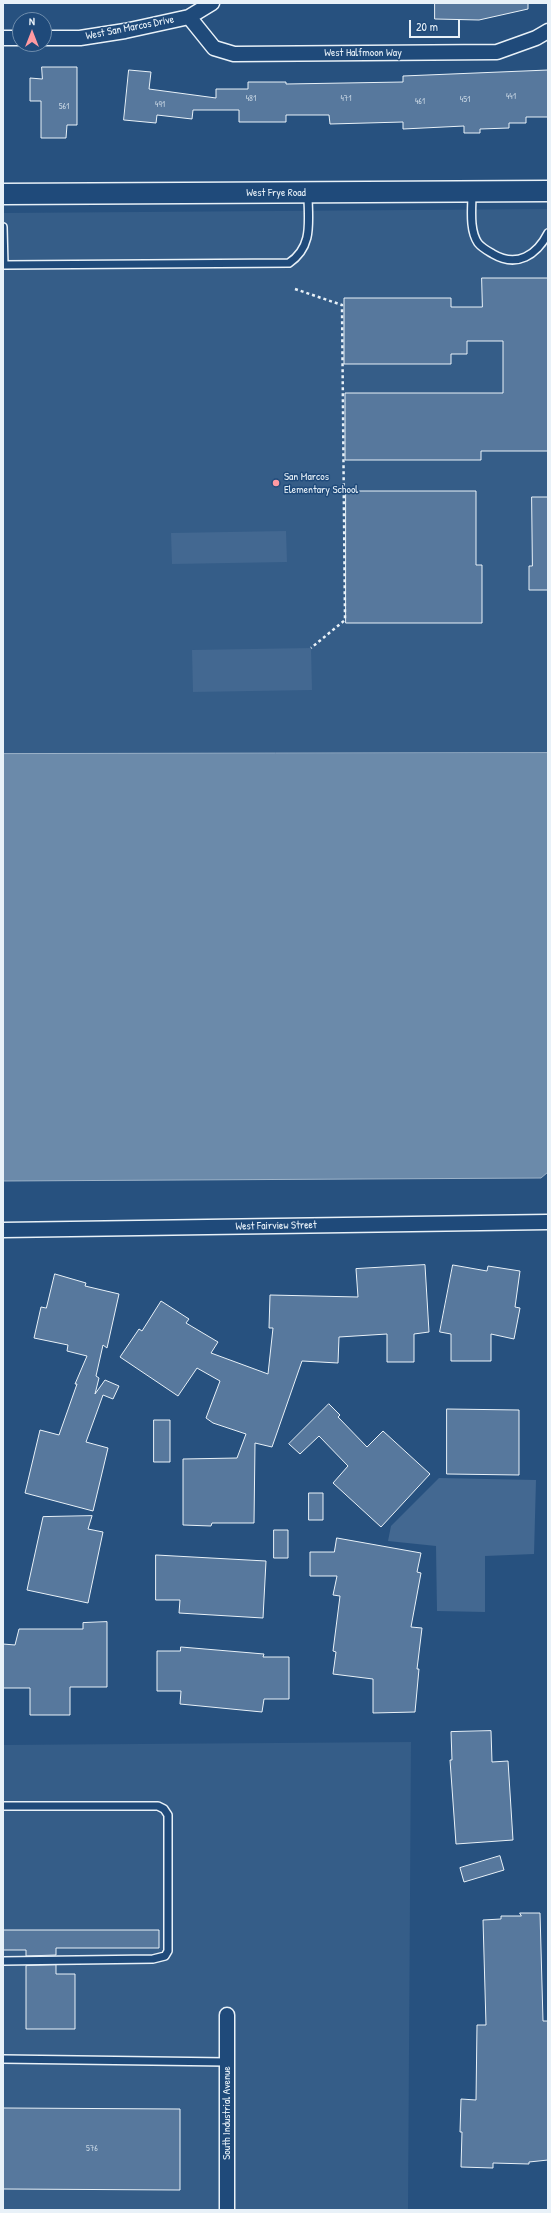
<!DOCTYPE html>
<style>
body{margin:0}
#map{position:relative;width:551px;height:2213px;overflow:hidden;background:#27517f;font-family:"Patrick Hand",sans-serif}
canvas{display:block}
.frame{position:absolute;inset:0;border:4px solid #e8f1f8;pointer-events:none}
.north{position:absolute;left:12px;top:12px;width:40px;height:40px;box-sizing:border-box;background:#1f4a7a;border:1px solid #6f8dac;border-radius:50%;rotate:0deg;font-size:11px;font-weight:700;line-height:16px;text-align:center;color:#e8f1f8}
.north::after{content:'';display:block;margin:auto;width:14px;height:18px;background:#ff9aa2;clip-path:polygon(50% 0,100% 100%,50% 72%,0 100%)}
.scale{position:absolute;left:409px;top:20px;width:51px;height:18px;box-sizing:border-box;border:2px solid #e8f1f8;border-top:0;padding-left:5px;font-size:12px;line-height:14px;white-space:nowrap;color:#e8f1f8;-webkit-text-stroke:3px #1f4a7a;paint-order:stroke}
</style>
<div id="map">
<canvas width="551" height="2213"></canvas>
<div class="frame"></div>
<div class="north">N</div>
<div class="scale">20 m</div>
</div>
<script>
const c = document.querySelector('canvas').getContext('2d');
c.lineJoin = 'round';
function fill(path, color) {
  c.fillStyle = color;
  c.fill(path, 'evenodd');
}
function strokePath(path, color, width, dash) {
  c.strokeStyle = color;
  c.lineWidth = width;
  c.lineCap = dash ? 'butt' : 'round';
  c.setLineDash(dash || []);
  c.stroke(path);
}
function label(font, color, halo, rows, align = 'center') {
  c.font = font + ' "Patrick Hand",sans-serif';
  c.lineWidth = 3;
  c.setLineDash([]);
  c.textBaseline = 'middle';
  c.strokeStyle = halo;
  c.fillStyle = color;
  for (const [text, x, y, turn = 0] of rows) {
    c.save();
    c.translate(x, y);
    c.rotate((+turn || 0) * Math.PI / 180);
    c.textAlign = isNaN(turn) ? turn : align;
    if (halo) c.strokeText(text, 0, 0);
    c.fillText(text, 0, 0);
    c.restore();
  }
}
fill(new Path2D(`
 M548,209V753L3,754V213Z
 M411,1742L408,2210H3V1745Z`), '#355d88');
fill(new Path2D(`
 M286,531L287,562L172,564L171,533Z
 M311,648L312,690L193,692L192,650Z
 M439,1478L536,1480L534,1554L485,1556V1612L437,1611L436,1546L388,1541L391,1526Z`), '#436891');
const water = new Path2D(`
 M548,753V1172L541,1178L3,1181V754Z`);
fill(water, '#6b8aaa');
strokePath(water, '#9db3c9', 1);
const building = new Path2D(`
 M435,3H528V9L479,20L435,19Z
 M42,67H77V125H67L66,138H41V101H30V78L42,79Z
 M129,70L151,72L149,89L216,98V89H248V82H286V84L403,82V76L548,70V117H526V123H509V128L480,129V133H464V126L403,129V122L330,124L329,115H286V122H239V110H193L192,119L157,115L156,123L124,120Z
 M482,278H548V451H481V460H345V393H503V341H467V354H451V364H344V298H451V307H482Z
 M346,491H476V565H482V623H346Z
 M532,497H548V590H529V566H532Z
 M425,1265L429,1332L414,1334V1362H387V1334L339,1337L338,1363L302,1361L272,1447L255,1443L254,1523H212L211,1526L183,1525V1459L237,1458L246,1434L213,1423L206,1418L220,1381L197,1368L178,1396L120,1357L139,1329L142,1331L161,1301L189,1319L186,1323L218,1342L211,1353L268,1374L273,1328H269L270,1295L358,1297L356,1269Z
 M453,1265L487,1271L488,1266L520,1271L515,1307L520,1308L514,1339L491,1334V1361H451V1334L440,1332Z
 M55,1274L86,1283L85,1286L119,1294L107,1348L103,1345L96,1376L99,1378L95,1394L105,1380L119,1386L113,1399L103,1395L86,1442L108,1448L93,1511L25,1493L40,1430L59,1435L77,1384H75L87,1356L67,1351L68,1345L34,1338L41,1307L46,1308Z
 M329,1404L340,1415L338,1417L367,1447L383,1431L430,1474L381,1527L333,1483L348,1466L319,1436L300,1454L289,1444Z
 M447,1409L519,1410V1475L447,1474Z
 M154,1420H170V1462H154Z
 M309,1493H323V1520H309Z
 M92,1516L88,1529L103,1532L88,1603L27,1590L43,1517Z
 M274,1530H288V1558H274Z
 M337,1538L421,1553L417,1572L421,1573L411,1627L422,1628L417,1669H419L415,1712L373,1713V1679L333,1674L336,1652L333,1651L340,1596L333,1595L337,1576H310V1552H334Z
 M156,1555L266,1561L263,1618L179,1613L180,1600H156Z
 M107,1622V1687H70V1715H30V1688H3V1644L15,1645L19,1629H83V1623Z
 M181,1647L264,1654L263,1657H289V1699H264L262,1712L180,1704L181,1691H157V1651H180Z
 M491,1731L492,1762L508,1761L513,1840L456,1844L450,1760H452L451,1732Z
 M500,1856L504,1870L464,1882L460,1868Z
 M520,1913H540L543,2021H548V2160L529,2162V2164L493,2163V2168L461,2167L462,2132H460L461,2099L476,2100L477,2025H486L483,1920L501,1919V1916H521Z
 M3,1930H159V1948H56V1955L26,1956V1950H3Z
 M56,1965V1974H75V2029H26V1966Z
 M3,2108L180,2109V2190L3,2189Z`);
fill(building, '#57789d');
strokePath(building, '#e8f1f8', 1);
const lane = new Path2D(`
 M472,194C472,208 469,230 478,243C482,248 488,251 493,254C517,268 537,255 548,233
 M3,227L4,265L289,263C314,246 308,221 308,194
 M3,1806H158L164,1809L168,1815V1951L165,1956L153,1959L3,1961
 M3,2059L227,2062`);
const street = new Path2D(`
 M189,17L214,48L234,54L497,52L536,38L548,31
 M3,38H20
 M44,38H80L125,31L189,17L212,3
 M3,1230L548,1222
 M227,2015V2210`);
const secondary = new Path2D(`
 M3,194L548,191`);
strokePath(lane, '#e8f1f8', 10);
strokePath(street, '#e8f1f8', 17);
strokePath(secondary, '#e8f1f8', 23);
strokePath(new Path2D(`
 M295,289L342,305L345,620L311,648`), '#e8f1f8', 2.5, [3, 3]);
strokePath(lane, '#1f4a7a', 7);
strokePath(street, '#1f4a7a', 14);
strokePath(secondary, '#1f4a7a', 20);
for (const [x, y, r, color] of [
 [276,483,4,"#ff9aa2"]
]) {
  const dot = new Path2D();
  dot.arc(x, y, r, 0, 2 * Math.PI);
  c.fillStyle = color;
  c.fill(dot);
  strokePath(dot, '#1f4a7a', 1.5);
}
label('9px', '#c4d3e1', null, [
 ["441",511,97],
 ["481",251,99],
 ["471",346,99],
 ["451",465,100],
 ["461",420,102],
 ["491",160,105],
 ["561",64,107],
 ["576",92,2149]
]);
label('11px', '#e8f1f8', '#1f4a7a', [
 ["West San Marcos Drive",130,28,-11],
 ["West Halfmoon Way",363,53],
 ["West Frye Road",276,193],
 ["West Fairview Street",276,1226,-1],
 ["South Industrial Avenue",227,2113,-90]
]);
label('11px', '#e8f1f8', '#1f4a7a', [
 ["San Marcos",284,477],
 ["Elementary School",284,490]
], 'left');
</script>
